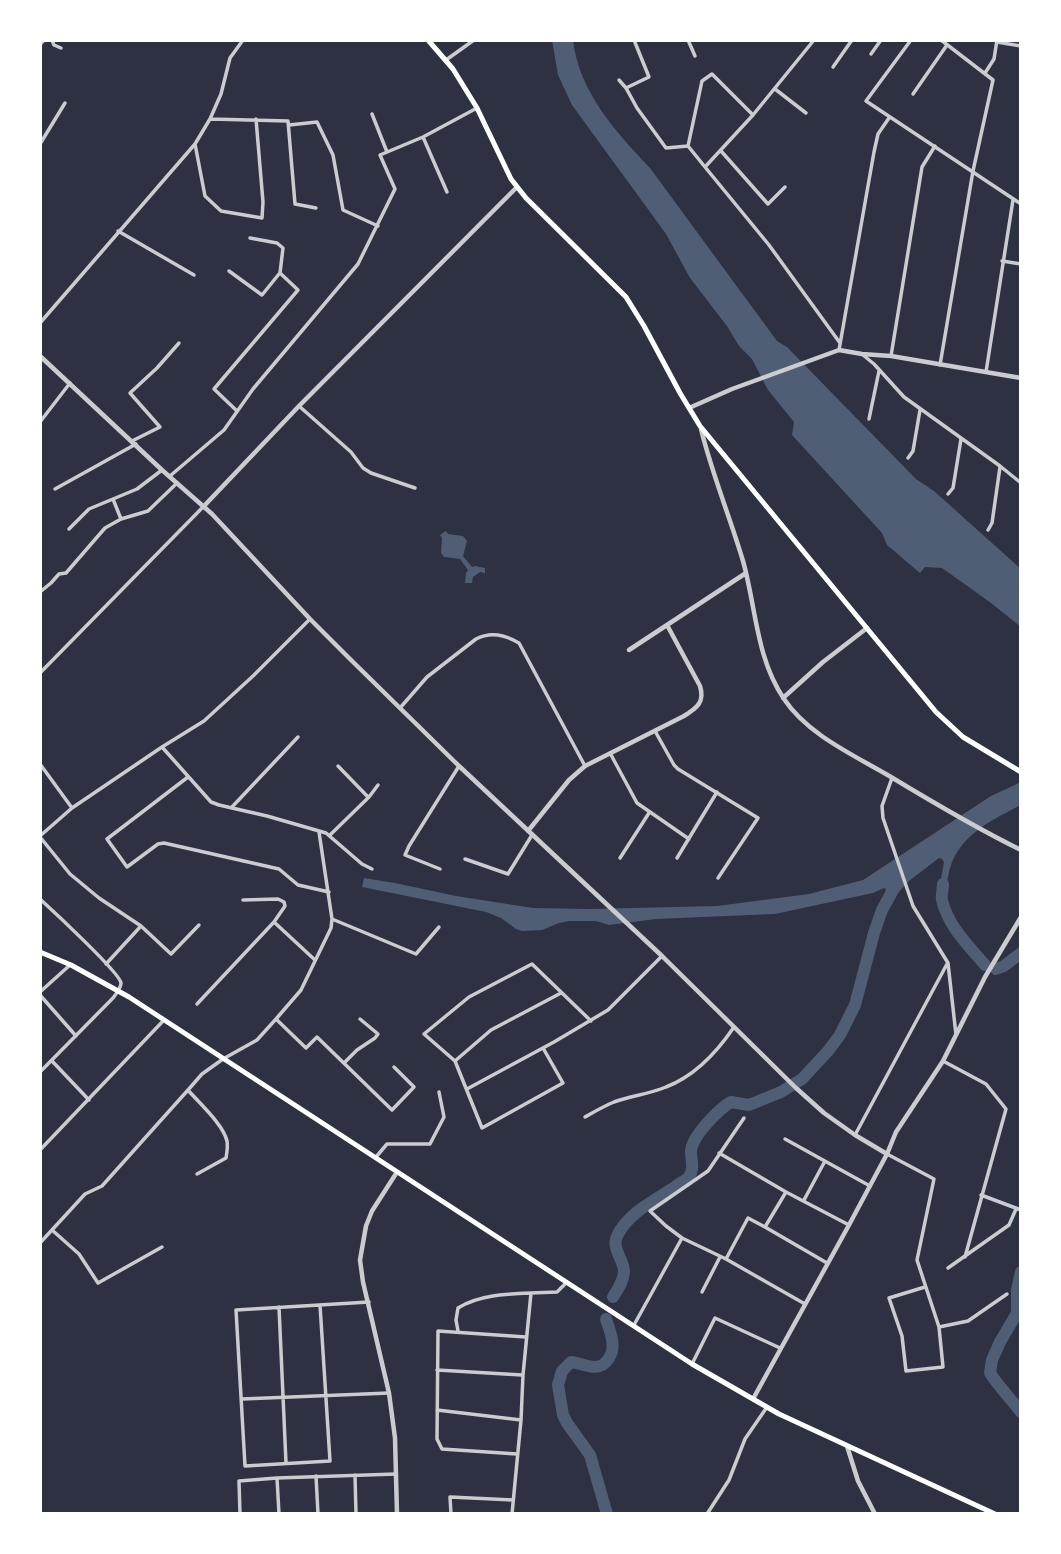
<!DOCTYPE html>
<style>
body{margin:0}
#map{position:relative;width:1061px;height:1554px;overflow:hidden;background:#2d3142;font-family:"Varela Round",sans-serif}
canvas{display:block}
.frame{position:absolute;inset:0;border:42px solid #fff;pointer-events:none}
</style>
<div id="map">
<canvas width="1061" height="1554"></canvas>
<div class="frame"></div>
</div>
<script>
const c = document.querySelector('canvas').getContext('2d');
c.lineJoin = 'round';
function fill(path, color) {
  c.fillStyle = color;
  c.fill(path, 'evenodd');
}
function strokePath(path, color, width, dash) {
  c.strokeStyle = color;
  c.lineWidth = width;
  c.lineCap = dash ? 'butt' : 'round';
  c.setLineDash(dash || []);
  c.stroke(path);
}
fill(new Path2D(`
 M552,40H573C579,92 616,132 650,168L777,341L787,347L916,479L934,491L1021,569V627L991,603L942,568L925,567L920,573L887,545L882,533L792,435L794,422L768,390L752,359L739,346L727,326L690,278L666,234L572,105L558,75Z
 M446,531L448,534L463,536L467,541L463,556L472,567L475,566L485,568V573L480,572L473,577L472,583H465L466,573L468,570L460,559L444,557L441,553L442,538L440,535Z
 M1021,782V805C994,819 965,832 952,862C948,873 947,884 944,895L941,899L939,891L944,862L942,859L939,858L909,881L895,896L884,888L873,893L775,914L656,919L609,925L596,921H569L559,923L542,930L522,931L516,929L501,918L486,912L362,887L364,878L395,883L456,896L533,908L589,909L717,906L809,894L863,880L991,796Z`), '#4f5d75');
strokePath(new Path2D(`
 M943,884C943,889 941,895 942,900C948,926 968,945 985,965
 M996,969L1004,966L1021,953
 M1021,1272L1017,1290V1313L1000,1342L992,1360L990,1373C999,1387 1011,1399 1021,1412
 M613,1297C618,1289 623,1282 624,1272C624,1259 611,1249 617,1236C628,1213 655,1200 675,1187C678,1184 685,1181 688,1178C695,1170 691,1161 691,1151C692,1136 719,1109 731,1102L749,1105L781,1092L802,1079L828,1051L840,1035L855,1005L874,933L882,910L899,879
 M606,1319C610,1332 617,1346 609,1358C607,1361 604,1365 600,1366C592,1369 580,1363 571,1362L562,1371L558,1385L563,1415L567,1423L590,1455L607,1514`), '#4f5d75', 12);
strokePath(new Path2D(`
 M52,40L54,45L61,48
 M688,40L695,56
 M814,40L753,115L705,167L769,245L840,343
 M911,40L866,101L1021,204
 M997,42L1021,46
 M40,45L44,40
 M871,54L881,40
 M446,60L474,40
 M833,67L852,40
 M985,73L994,59L997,40
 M619,80L626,88L637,108L666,148L688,146L705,167
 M626,88L649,77L634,40
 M775,89L806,113
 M913,94L947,45
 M372,114L387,152
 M210,119L288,121L295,204L316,208
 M289,125L317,122L333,155L343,210L378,226
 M423,137L447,192
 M40,144L65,103
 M195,144L205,196L221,211L262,218L263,202L256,119
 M688,146L702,81L712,74L753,115
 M721,151L768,204L785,187
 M118,231L194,275
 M1002,261L1021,264
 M229,271L262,295L279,274
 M40,323L195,144L210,119L221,94L230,58L243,40
 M839,350L874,152L878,134L889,118
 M863,355L874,364L904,397L1000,466L1021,483
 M891,356L922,167L935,146
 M940,365L973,171L993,80L941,40
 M986,372L1013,200
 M299,406L351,452L363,468L371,473L415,488
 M237,411L214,389L298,290L280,273L283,248L277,243L250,238
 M869,419L879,371
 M40,422L70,383
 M132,441L160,427L130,393L157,368L179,343
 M908,458L913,451L920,410
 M170,476L224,430L253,389L358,264L395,189L380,155L423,137L477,108
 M55,489L136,444
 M948,494L953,488L961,439
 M121,519L113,499L137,489L162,470
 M69,529L89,509L113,499
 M988,530L992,523L1000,467
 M40,592L51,583L59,574L66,573L105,528L121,519L148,511L177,483
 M40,673L204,506
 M400,708L427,677L476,639C491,631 505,635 519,643L585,766
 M655,731L674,765L678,769L758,818L718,878
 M162,747L211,802L219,805L267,816L326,833L362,864L372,869
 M610,753L637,803L689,839
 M40,764L72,808
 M338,766L368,797
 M188,777L107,839L127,867L158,844L164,843L279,869L298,885L329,892
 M892,778L882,806L883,818L913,906L948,963L956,1035
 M232,807L298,737
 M330,835L369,797L378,785
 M40,836L72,808L162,747L204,721L253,676L310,619
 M40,837L70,874L99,898L141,926L106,964
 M620,858L649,813
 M677,858L717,792
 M465,859L508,874L532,835
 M440,869L405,855L409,846L459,766
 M40,899C52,910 120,973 121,983C121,988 116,994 113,998L40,1072
 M332,919L416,954L439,927
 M274,922L315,960
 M141,926L171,954L199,925
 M40,992L70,965
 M40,995L76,1036
 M197,1004L274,922L285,906L284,902L278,899L243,900
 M276,1019L306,1048L317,1037L392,1110L414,1087L394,1067
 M543,1048L563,1083L482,1128L455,1061L424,1034L469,997L532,964L591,1021
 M52,1061L89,1100
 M455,1061L491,1030L561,993
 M943,1061L986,1084L1006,1109L965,1257
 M344,1063L357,1050L375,1038L378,1034L360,1019
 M467,1089L554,1042L608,1010L662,956
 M188,1090C199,1103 223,1124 227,1141C228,1147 227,1152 226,1158L197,1174
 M585,1117C594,1112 604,1106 614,1102C631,1096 649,1094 666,1087C695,1076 717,1052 734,1027
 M855,1135L947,964
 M785,1139L870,1186
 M40,1150L164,1020
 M719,1153L786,1192
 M887,1154L934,1179L917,1260L939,1327L943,1367L906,1371L902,1336L889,1298L925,1287
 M376,1157L387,1144H430L444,1117L439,1092
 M981,1195L1021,1210
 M804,1200L825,1161
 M765,1227L827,1263
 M52,1230L79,1254L98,1283L162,1247
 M682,1238L666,1226L650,1211L708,1171L744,1118
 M40,1243L85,1194L102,1186L188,1090L202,1074L223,1059L257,1040L276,1019L301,990L331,928L332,919L319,832
 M726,1259L748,1218L765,1227L786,1192L849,1225
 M948,1268L1009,1225L1016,1209
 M702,1292L720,1257
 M320,1305L330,1461L245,1466L236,1310L369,1302
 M279,1307L286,1463
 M634,1325L682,1238L726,1259L805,1304
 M939,1327L968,1321L1007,1294
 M458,1331L456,1320L458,1308C479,1295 506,1294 531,1293
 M692,1364L715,1318L780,1348
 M437,1370L522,1375
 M242,1399L389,1393
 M437,1410L521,1420
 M517,1454L442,1449L437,1439L438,1331L526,1337
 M355,1475L356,1514
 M316,1476L318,1514
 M277,1478L279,1514
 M240,1514L239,1481L277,1478L396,1474
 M451,1514L450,1497L513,1500
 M512,1514L521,1420L523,1375L531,1293L557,1292L567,1282
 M707,1514L729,1480L745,1439L767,1407`), '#caccd0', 3.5);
strokePath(new Path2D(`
 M40,356L162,470L212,514L310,619L350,659L459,766L662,956L796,1088L824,1113L855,1135L887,1154
 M689,408L732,389L839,350L862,354L891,356L1021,378
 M701,429C712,474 730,517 743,561C756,607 756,658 784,699C808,735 854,755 891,777C934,803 976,828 1021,850
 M204,506L299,406L517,187
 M629,650L746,573
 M783,698L823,662L867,628
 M528,831L569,780L585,766L684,716C697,708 705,702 700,686L667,625
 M397,1172L372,1211L366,1226L360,1260L363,1282L389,1393L395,1438L397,1514
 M753,1399L849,1225L887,1154L896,1132L943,1061L985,977L1021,917
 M847,1446L858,1481L875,1514`), '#caccd0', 4.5);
strokePath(new Path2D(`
 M428,40L453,69L477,108L511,179L526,198L626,297L644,326L680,393L700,426L936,712L963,737L1021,772
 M40,952L71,965L129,997L692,1364L779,1414L995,1514`), '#fff', 5);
</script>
